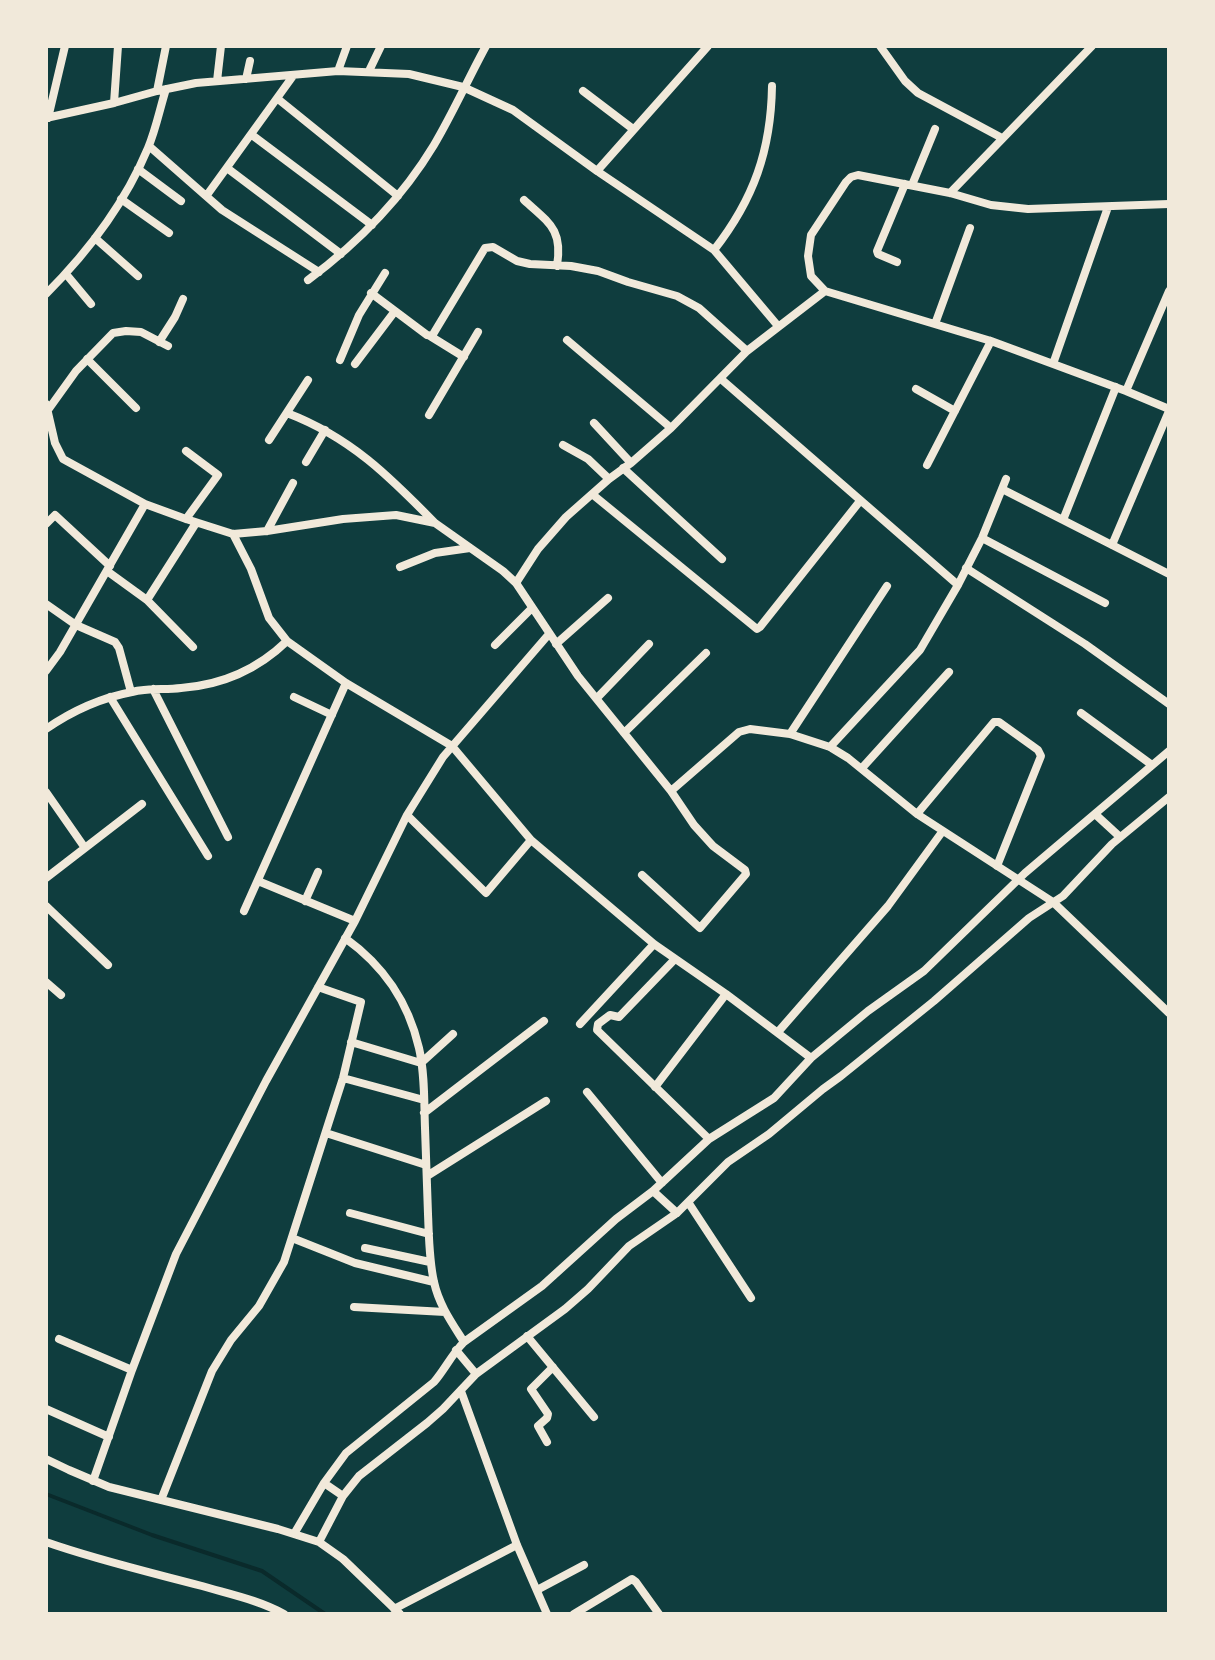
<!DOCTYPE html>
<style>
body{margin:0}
#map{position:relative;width:1215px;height:1660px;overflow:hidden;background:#0f3d3e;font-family:Lato,sans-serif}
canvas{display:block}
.frame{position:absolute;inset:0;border:48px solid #f1e9da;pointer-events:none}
</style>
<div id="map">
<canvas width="1215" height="1660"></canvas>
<div class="frame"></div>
</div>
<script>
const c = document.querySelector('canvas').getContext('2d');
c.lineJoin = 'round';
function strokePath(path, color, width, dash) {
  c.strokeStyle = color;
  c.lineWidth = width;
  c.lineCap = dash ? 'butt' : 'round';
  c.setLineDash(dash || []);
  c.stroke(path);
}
strokePath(new Path2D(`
 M46,1494L152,1535L262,1571L325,1614`), '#0a2a2b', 4);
strokePath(new Path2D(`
 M880,46L905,81L918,93L1002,138
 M338,71L347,46
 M369,71L381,46
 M246,79L250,61
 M217,81L221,46
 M157,91L166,46
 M583,91L633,129
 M278,99L398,196
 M114,103L118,46
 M46,118L114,103L157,91L196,83L338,71L409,74L463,87L513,110L597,171L714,250L778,326
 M48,118L65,46
 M252,135L372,225
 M149,146L222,210L319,272
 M227,168L341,254
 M138,169L181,201
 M597,171L708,46
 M912,185L935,129
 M950,193L1092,46
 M207,195L293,76
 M121,199L169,233
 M524,200C549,223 563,229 557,266
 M95,238L138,276
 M714,250C754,199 771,150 772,86
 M897,262L878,254L877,251L905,184
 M66,274L91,304
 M308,280C358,243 402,198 434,145C453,113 468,79 486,46
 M825,291L811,276L808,256L811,235L846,182L851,177L858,175L950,193L991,205L1028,209L1169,204
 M825,291L991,341L1126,391L1169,409
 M371,293L427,335L432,336L485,248L493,247L517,261L530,264L571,266L598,271L628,282L677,296L699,308L747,351
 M46,294C88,252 125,203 148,148C156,129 160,108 166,89
 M935,324L970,228
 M430,336L464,357
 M567,340L671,428
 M159,342L175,317L183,299
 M87,359L136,408
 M340,360L359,315L385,273
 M355,364L395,311
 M1053,364L1108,207
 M721,379L958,585
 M916,389L955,411
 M1126,391L1169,291
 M46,404L55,443L63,459L145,504L186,519L233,534L267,531L343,519L396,515L435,523L503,571L516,583L578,676L671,791L694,825L713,846L745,870L746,874L700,928L642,875
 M48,410L76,371L113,333L126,331L141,332L168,346
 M287,413C350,437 389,476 435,523
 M429,415L478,332
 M594,423L631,463
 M269,440L308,380
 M563,445L588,459L609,479
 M186,451L218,475L186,519
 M306,462L325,430
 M927,465L991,341
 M623,468L722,559
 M1002,489L1169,574
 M592,494L757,629L760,627L860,501
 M1063,520L1116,387
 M46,524L55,515L110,566
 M267,531L293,483
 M233,534L251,569L269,618L287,641L346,683L452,746L531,840L654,944L726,994L811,1058
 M982,538L1105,603
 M1112,545L1169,411
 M400,567L435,553L470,548
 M966,568L1085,644L1169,704
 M107,571L147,600L193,647
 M516,583L538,549L566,517L609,479L631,463L671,428L747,351L825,291
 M147,600L196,523
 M46,604L76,625L115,642L119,648L131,692
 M556,644L608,598
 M495,645L532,608
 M46,671L60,652L145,504
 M153,689L228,837
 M110,697L208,856
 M294,697L332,715
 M597,698L649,644
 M1081,713L1152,765
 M46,729C72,711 100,698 132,692C148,688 165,690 181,688C223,685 257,670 287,641
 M624,733L706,653
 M790,734L887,586
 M830,747L920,650L958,585L982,538L1006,479
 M862,768L949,672
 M671,791L739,732L750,729L790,734L830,747L848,758L917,814L1053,902L1169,1013
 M46,792L85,848
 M917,814L994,722H999L1038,750L1041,756L997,866
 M1095,814L1120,837
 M407,815L486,893L531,840
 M46,878L142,804
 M258,881L355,921
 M305,901L318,872
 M46,906L108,965
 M244,911L346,683
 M345,938C384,966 408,1001 419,1048C425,1074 424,1102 425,1128C426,1157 427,1186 428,1214C429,1237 429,1260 434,1282C439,1305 452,1323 464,1342
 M675,959L619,1017L610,1015L598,1024L597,1030L709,1139
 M46,982L61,995
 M580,1024L654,944
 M778,1032L888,906L942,832
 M351,1042L421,1063L453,1034
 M343,1078L424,1100
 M655,1087L726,994
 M587,1092L662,1183
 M424,1113L544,1021
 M326,1133L426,1165
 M427,1176L546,1101
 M653,1191L677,1213
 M688,1202L751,1298
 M350,1213L429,1234
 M292,1238L355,1263L434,1282
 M365,1248L430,1262
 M354,1307L445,1312
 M527,1336L594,1417
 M59,1339L132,1370
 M456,1350L476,1374
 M461,1391L517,1545L547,1614
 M46,1409L109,1437
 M547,1442L538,1426L547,1418L548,1414L531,1389L553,1367
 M46,1459L69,1470L109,1487L278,1529L319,1542L343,1559L400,1614
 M93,1481L132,1370L176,1254L266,1081L355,921L407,815L443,757L549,634
 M324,1483L343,1496
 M161,1500L212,1371L231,1340L259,1306L284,1262L343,1078L361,1002L318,987
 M294,1534L324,1483L346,1453L434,1382C445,1369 452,1354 464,1342L542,1286L616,1219L653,1191L709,1139L774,1098L811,1058L868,1011L924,971L1025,873L1169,751
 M46,1542C97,1560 149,1572 202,1586C229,1594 259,1600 284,1614
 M319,1542L343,1496L359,1476L427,1423L443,1409L476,1374L565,1309L588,1289L629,1246L677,1213L728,1162L769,1134L823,1089L841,1076L934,1001L1029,918L1063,896L1112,844L1169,797
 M537,1590L584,1565
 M394,1609L517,1545
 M574,1614L632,1579L636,1582L659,1614`), '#f1e9da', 8);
</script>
